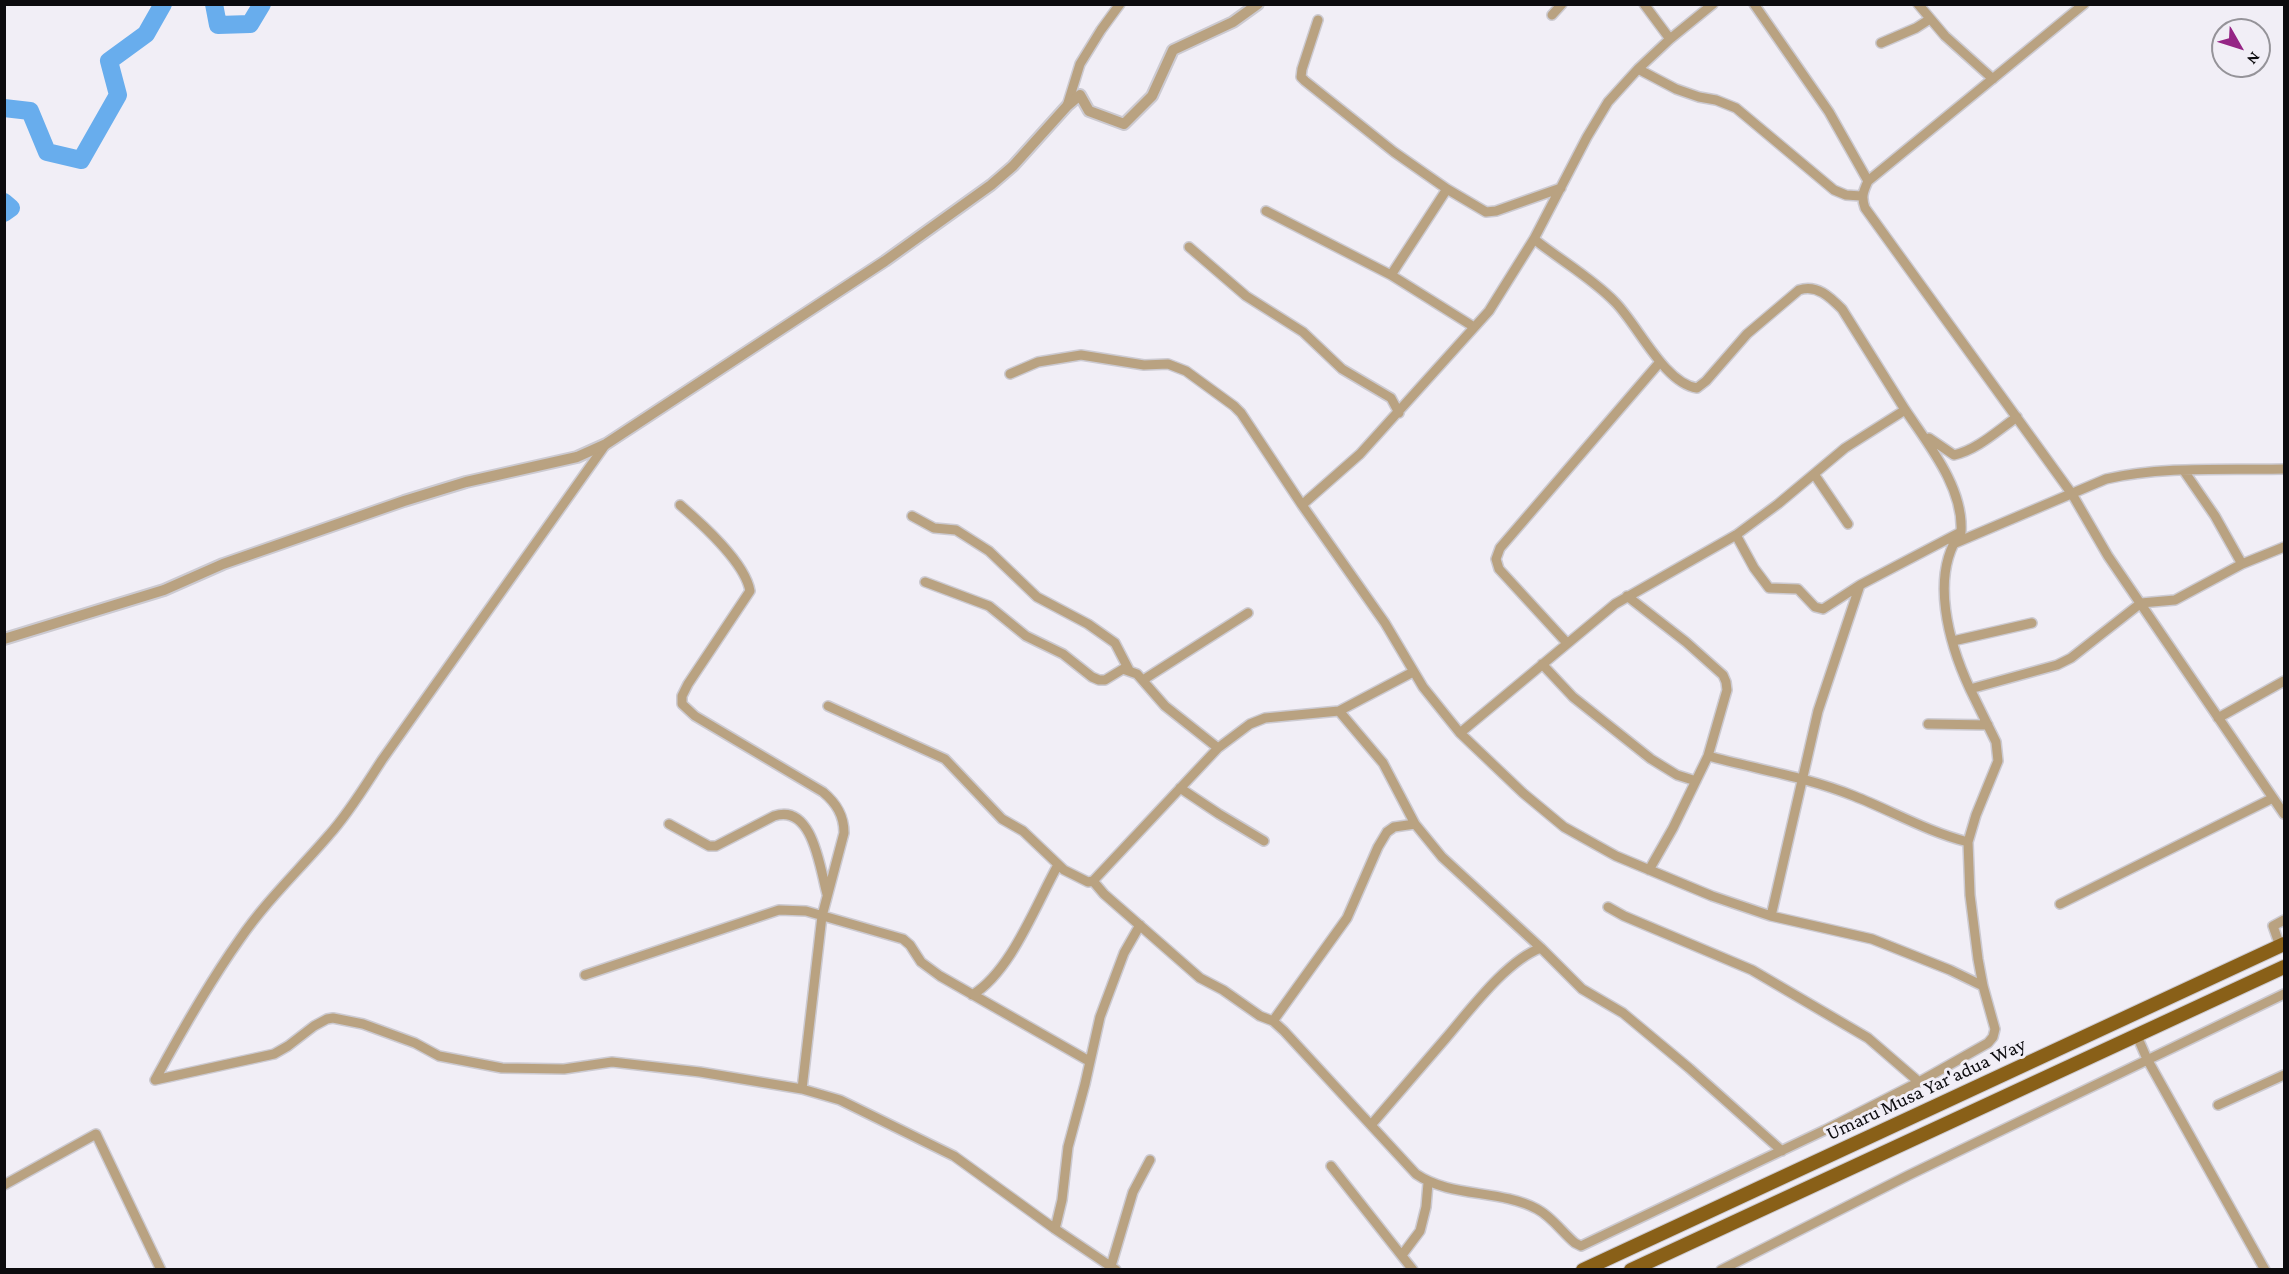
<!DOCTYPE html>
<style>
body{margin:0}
#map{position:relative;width:2289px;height:1274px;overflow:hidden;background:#f1eef6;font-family:"Crimson Pro",serif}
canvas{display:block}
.frame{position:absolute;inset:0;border:6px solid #0c0b0e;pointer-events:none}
.north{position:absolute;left:2211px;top:18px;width:60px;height:60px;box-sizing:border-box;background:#f1eef6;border:2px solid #959399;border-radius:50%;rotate:129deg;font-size:16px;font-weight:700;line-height:24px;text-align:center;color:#0c0b0e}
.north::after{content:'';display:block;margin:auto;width:21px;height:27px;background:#952585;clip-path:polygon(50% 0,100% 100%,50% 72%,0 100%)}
</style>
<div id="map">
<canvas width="2289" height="1274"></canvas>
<div class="frame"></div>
<div class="north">N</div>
</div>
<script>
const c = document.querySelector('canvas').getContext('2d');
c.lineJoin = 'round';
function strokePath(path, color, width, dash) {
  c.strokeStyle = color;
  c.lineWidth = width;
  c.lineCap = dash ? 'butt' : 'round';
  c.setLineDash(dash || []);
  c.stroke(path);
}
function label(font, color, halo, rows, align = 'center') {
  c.font = font + ' "Crimson Pro",serif';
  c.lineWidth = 6;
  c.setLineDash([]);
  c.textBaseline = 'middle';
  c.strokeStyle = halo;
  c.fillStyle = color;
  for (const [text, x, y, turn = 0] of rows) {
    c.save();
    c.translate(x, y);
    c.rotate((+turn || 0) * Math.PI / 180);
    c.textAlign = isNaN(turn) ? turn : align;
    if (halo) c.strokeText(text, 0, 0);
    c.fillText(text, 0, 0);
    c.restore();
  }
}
strokePath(new Path2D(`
 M214,4L218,25L250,24L262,4
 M4,108L30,111L47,152L81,160L118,95L109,61L146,34L163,4
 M4,202L11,208L4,213`), '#68aded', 18);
const minor = new Path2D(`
 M1644,4L1670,39
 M1754,4L1829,112L1868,181
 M1918,4L1945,36L1993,79
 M2084,4L1868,181C1863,192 1861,197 1865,208L2072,494L2108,556L2284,814
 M1552,15L1562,4
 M1318,20L1302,69L1301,77L1305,81L1394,152L1447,189L1486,212L1496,211L1561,188
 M1881,43L1916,28L1930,19
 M1638,69L1676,89L1699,97L1716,100L1736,108L1834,190L1846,195L1861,196
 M1067,106L1080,64L1101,30L1120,4
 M1266,211L1391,275L1474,327
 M1534,239C1560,260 1592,278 1615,302C1638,325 1664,383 1697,388L1706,381L1747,334L1799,290C1817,284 1830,297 1842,309C1863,342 1883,375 1904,408C1927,443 1964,487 1961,532C1929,575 1949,644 1970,689L2057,665L2071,658L2141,603L2175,600L2242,564L2284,547
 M1189,247L1246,296L1303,332L1342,369L1391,398L1399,413
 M1391,275L1447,189
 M1010,374L1038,362L1081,355L1144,365L1168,364L1186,371L1234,406L1241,413L1302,505L1385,623L1423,687L1460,733L1523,793L1564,827L1616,856L1712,896L1771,916L1872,939L1950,970L1983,986
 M1929,438L1954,455C1977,450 1997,431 2017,417
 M2184,471L2215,516L2242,564
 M1814,474L1848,524
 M680,505C702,524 745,562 750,591L688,684L682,696V704L695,716L823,792C836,803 844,815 844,833L822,916L802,1089
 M1302,505L1360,454L1489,311L1534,239L1587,137L1608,102L1638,69L1670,39L1713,4
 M912,516L934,528L956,530L989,551L1037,597L1088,624L1115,643L1129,670
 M1736,535L1754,568L1769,588L1798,589L1815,607L1823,609L1860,585L1959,533
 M1953,544L2106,479C2161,466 2227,470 2284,469
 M925,582L989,606L1026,636L1063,654L1092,677L1099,680H1105L1123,669L1137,674L1165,706L1218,748L1250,724L1265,718L1339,711L1413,672
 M1627,596L1686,642L1723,675L1726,682L1727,690L1708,756L1673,828L1649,870
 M1953,641L2032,623
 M1567,643L1499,569L1496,559L1500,548L1660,362
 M1542,664L1573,697L1651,759L1677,775L1696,781
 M1143,680L1248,613
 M828,706L945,759L1002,819L1023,831L1064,870L1088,882L1093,881L1218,748
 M1339,711L1383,763L1415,824L1442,857L1541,948L1582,989L1623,1013L1689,1068L1782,1151
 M2218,718L2284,681
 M1928,724L1988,725
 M1460,733L1615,604L1736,535L1778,504L1845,448L1905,410
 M1708,756C1756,769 1807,777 1854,796C1892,811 1928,832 1968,842
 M1180,788L1219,814L1264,841
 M669,824L709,846H716L774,816C813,803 820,869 827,894
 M1093,881L1104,894L1200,978L1223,990L1260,1016L1273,1021L1284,1031L1416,1174C1451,1198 1499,1189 1537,1209C1551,1216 1563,1233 1575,1243L1581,1246L1825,1130L1919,1082L1988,1043L1993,1037L1995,1029L1983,986L1978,959L1970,895L1968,842L1976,815L1998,761L1996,742L1970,689
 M2060,904L2273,798
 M1608,907L1624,916L1752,970L1868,1038L1919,1082
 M1771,916L1818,711L1860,585
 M2280,946L2273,926L2284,920
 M585,975L779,910L806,911L903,939L910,945L921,962L940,976L1089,1061
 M972,995C1011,972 1036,904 1058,865
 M1273,1021L1347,918L1378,847L1387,832L1394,827L1415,824
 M2137,1036L2147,1059L2265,1270
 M155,1080L274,1054L288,1046L314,1026L327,1019L333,1018L363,1024L415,1043L439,1056L502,1068L564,1069L612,1062L700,1072L802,1089L840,1100L954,1156L1055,1229L1116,1270
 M155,1080C181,1032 208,984 240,939C266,901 299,870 329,835C349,813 365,786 382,760L606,444
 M2218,1105L2284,1075
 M1371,1125C1396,1096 1421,1067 1446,1038C1470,1010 1507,960 1541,948
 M1331,1166L1413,1270
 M4,1185L96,1134L161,1270
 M1055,1229L1062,1200L1068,1147L1085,1084L1100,1017L1124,953L1140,925
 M1402,1255L1420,1231L1426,1207L1428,1183
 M1111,1266L1133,1192L1150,1160
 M1721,1270L1909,1175L2284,994`);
const tertiary = new Path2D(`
 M4,639L164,590L223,564L404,501L466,482L577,457L606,444L885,261L991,185L1013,166L1067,106L1080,95L1089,111L1124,124L1152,96L1173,50L1233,22L1258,4`);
const primary = new Path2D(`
 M1583,1270L2284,944
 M1631,1270L2284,967`);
strokePath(minor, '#cccad1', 12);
strokePath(tertiary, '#cccad1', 14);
strokePath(primary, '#cccad1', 16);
strokePath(minor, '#b9a281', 9);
strokePath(tertiary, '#b9a281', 10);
strokePath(primary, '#896018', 14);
label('20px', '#0c0b0e', '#f1eef6', [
 ["Umaru Musa Yar'adua Way",1926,1089,-25]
]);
</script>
